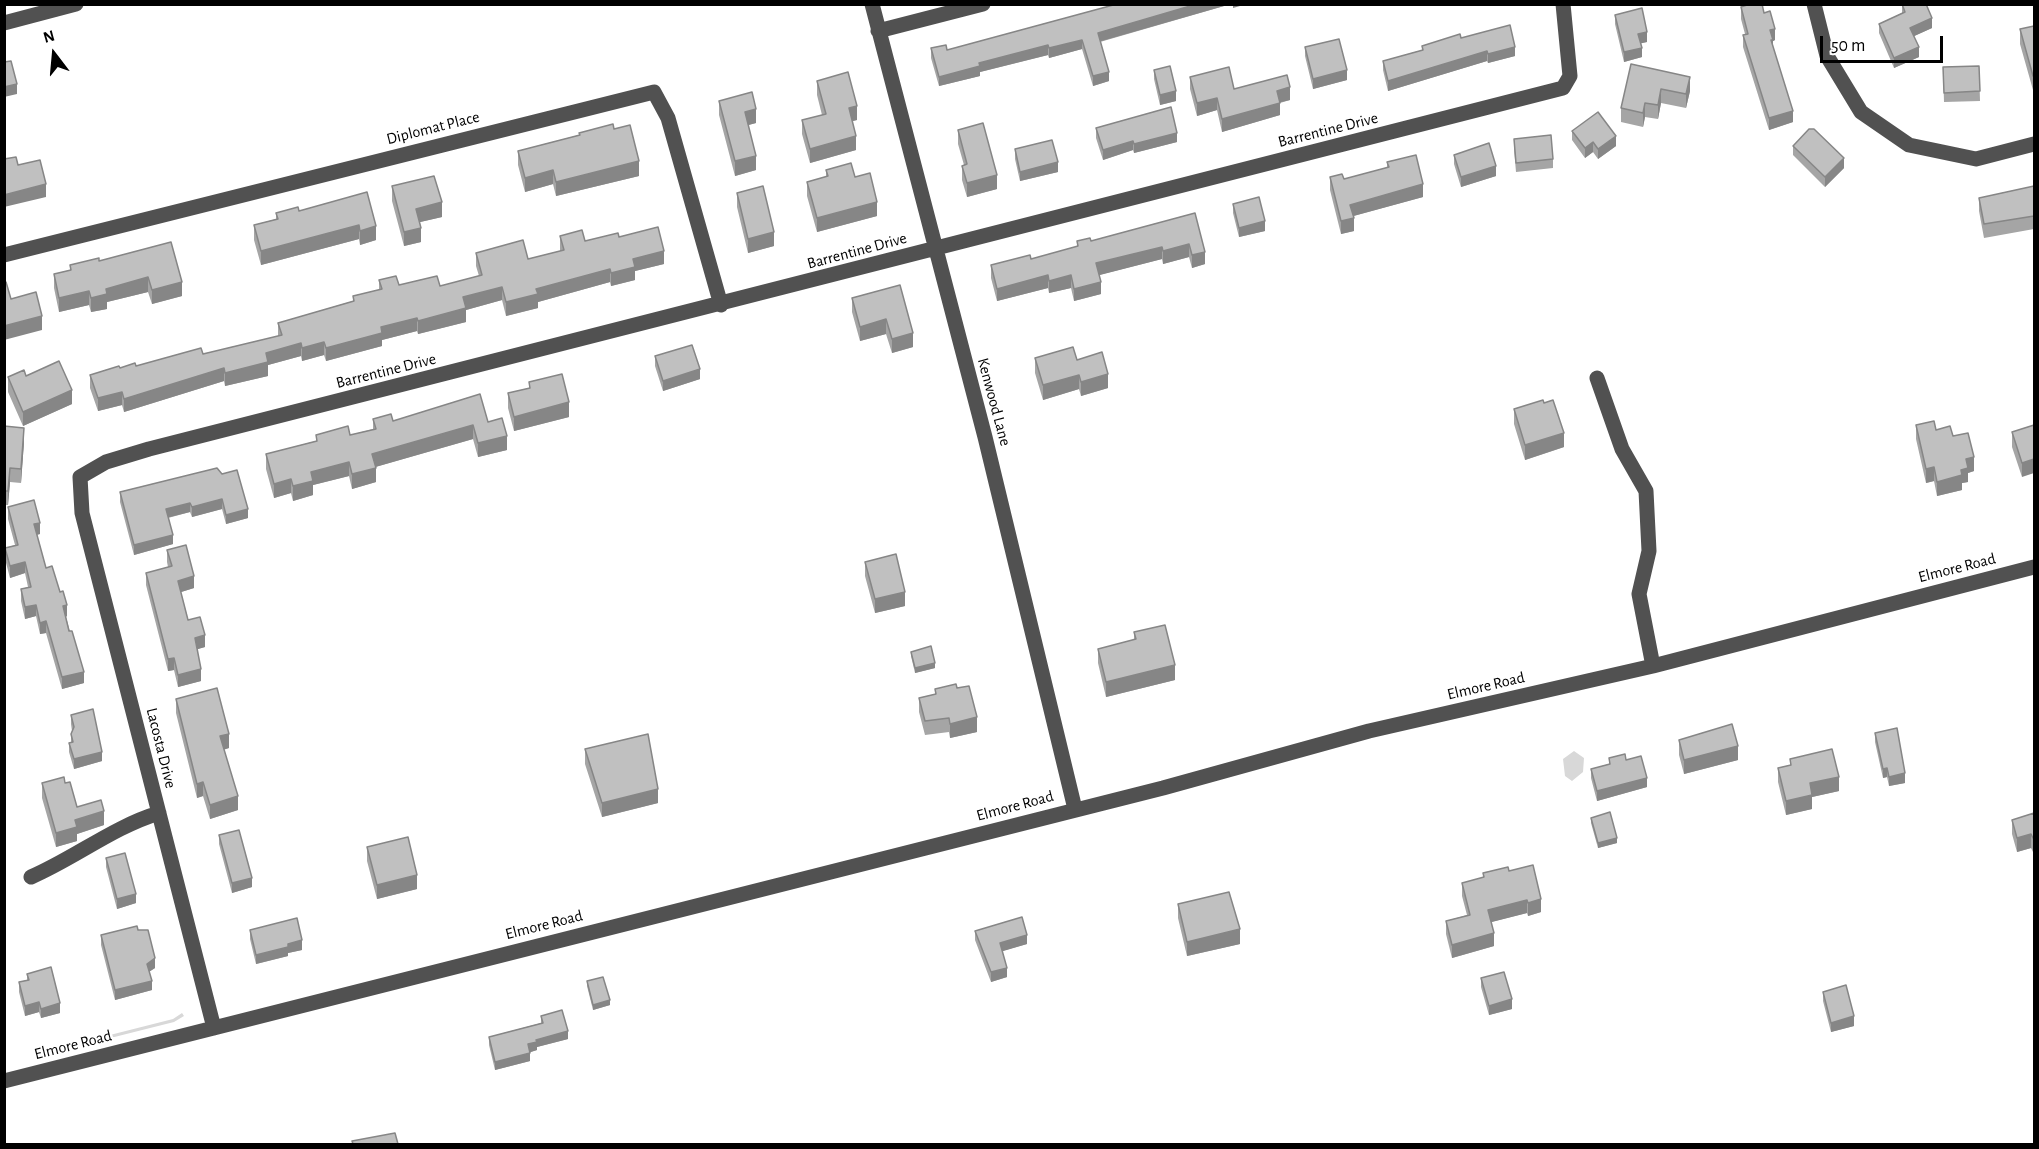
<!DOCTYPE html>
<style>
body{margin:0}
#map{position:relative;width:2039px;height:1149px;overflow:hidden;background:#fff;font-family:"Alegreya Sans",sans-serif}
canvas{display:block}
.frame{position:absolute;inset:0;border:6px solid #000;pointer-events:none}
.north{position:absolute;left:24px;top:24px;width:60px;height:60px;-webkit-text-stroke:4px #fff;paint-order:stroke;rotate:344deg;font-size:16px;font-weight:700;line-height:24px;text-align:center;color:#000}
.north::after{content:'';display:block;margin:auto;width:21px;height:27px;background:#000;clip-path:polygon(50% 0,100% 100%,50% 72%,0 100%)}
.scale{position:absolute;left:1820px;top:36px;width:123px;height:27px;box-sizing:border-box;border:3px solid #000;border-top:0;padding-left:8px;font-size:18px;line-height:21px;white-space:nowrap;color:#000;-webkit-text-stroke:4px #fff;paint-order:stroke}
</style>
<div id="map">
<canvas width="2039" height="1149"></canvas>
<div class="frame"></div>
<div class="north">N</div>
<div class="scale">50 m</div>
</div>
<script>
const c = document.querySelector('canvas').getContext('2d');
c.lineJoin = 'round';
function fill(path, color) {
  c.fillStyle = color;
  c.fill(path, 'evenodd');
}
function strokePath(path, color, width, dash) {
  c.strokeStyle = color;
  c.lineWidth = width;
  c.lineCap = dash ? 'butt' : 'round';
  c.setLineDash(dash || []);
  c.stroke(path);
}
function label(font, color, halo, rows, align = 'center') {
  c.font = font + ' "Alegreya Sans",sans-serif';
  c.lineWidth = 5;
  c.setLineDash([]);
  c.textBaseline = 'middle';
  c.strokeStyle = halo;
  c.fillStyle = color;
  for (const [text, x, y, turn = 0] of rows) {
    c.save();
    c.translate(x, y);
    c.rotate((+turn || 0) * Math.PI / 180);
    c.textAlign = isNaN(turn) ? turn : align;
    if (halo) c.strokeText(text, 0, 0);
    c.fillText(text, 0, 0);
    c.restore();
  }
}
fill(new Path2D(`
 M1574,751L1584,758L1583,772L1572,781L1565,776L1563,759Z
 M182,1013L184,1016L174,1022L35,1057V1054L173,1019Z`), '#d8d8d8');
strokePath(new Path2D(`
 M872,4L985,437L1075,809
 M1814,4L1827,56L1861,112L1909,145L1976,159L2034,144
 M4,23L76,4
 M878,31L983,4
 M4,255L654,92L668,118L721,305
 M1597,378L1622,449L1646,491L1649,551L1639,594L1653,666
 M31,877C75,858 113,827 159,813
 M214,1028L82,513L80,477L106,462L149,449L1563,88L1570,76L1563,4
 M4,1081L1163,788L1369,731L1653,666L2034,567`), '#515151', 15);
fill(new Path2D(`
 M1117,4H1231L1100,42L1109,81L1093,86L1082,49L1049,58L1048,55L980,72V76L939,86L931,58V48L947,50Z
 M1902,4L1932,28L1914,36L1919,57L1894,68L1879,33V24L1902,13Z
 M1741,7L1764,13L1775,40L1773,41V47L1793,122L1769,130L1743,47V35L1745,34L1741,19Z
 M1615,15L1647,42L1641,43L1642,57L1624,62L1615,24Z
 M2034,26V90H2033L2020,44V29Z
 M1461,38L1515,56L1488,63L1487,61L1388,91L1383,70V61L1422,50V46Z
 M1305,47L1347,80L1313,89L1305,56Z
 M1631,64L1690,91L1686,108L1661,103L1658,119L1645,117L1643,127L1621,122V108Z
 M1979,66L1980,101L1944,102L1943,67Z
 M1154,70L1176,101L1160,105L1154,79Z
 M1190,77L1234,89L1290,100L1280,103V115L1222,132L1217,110L1197,116L1190,89Z
 M817,81L857,120L852,121L856,150L810,163L802,134V120L822,115L817,95Z
 M719,101L756,123L748,125L756,170L735,176L719,115Z
 M1096,128L1177,142L1134,153L1133,150L1103,160L1096,138Z
 M614,129L639,176L556,196L553,184L525,192L518,165V151L579,135V133Z
 M958,130L997,189L967,197L962,180V166L964,165L958,144Z
 M1572,131L1616,146L1598,159L1593,152L1585,158L1572,140Z
 M1514,139L1553,159V168L1516,172L1514,149Z
 M1793,146L1844,168L1825,187L1793,155Z
 M1015,149L1058,172L1020,181L1015,159Z
 M1454,155L1496,176L1461,187L1454,164Z
 M1387,162L1423,197L1353,216L1354,231L1341,234L1330,190V177L1344,179L1387,168Z
 M826,170L855,177L877,216L817,232L807,196V182L826,177Z
 M392,186L442,217L420,222L421,242L404,246L392,201Z
 M2034,186V231V229L1984,238L1979,211V198Z
 M367,192L376,240L360,245L359,239L261,265L254,240V225L276,219V213L299,211Z
 M737,193L774,246L748,253L737,207Z
 M1233,204L1265,231L1239,237L1233,213Z
 M1195,213L1205,264L1192,268L1189,257L1163,264L1162,259L1099,275L1101,294L1074,301L1071,288L1049,293L1048,288L997,301L991,278V265L1031,259L1077,247V241H1091Z
 M560,236L585,241L619,237L664,264L635,271V280L611,286L610,282L538,302V308L506,316L502,300L466,310V322L418,334L417,331L382,340V346L326,361L324,355L302,361L301,356L268,365V376L225,386L224,381L124,412L122,405L98,411L90,388V375L120,368L136,366L203,354L278,336V323L353,301V296L379,290V280L399,285L440,286L479,276L476,266V253L528,259L560,251Z
 M171,242L182,296L152,304L148,292L107,302V309L91,312L89,305L59,312L54,288V274L70,270V265L99,261Z
 M900,285L913,347L892,353L886,334L860,341L852,312V298Z
 M655,356L700,379L663,391L655,366Z
 M1035,358L1077,360L1108,388L1081,396L1079,389L1043,400L1035,373Z
 M26,376L72,404L23,426L8,392V377Z
 M529,382L569,417L514,431L508,408V393L529,388Z
 M1514,409L1564,447L1525,460L1514,424Z
 M373,419L393,421L488,422L507,450L478,457L473,439L375,467L376,482L352,489L349,476L313,485V495L293,501L291,493L274,498L266,469V454L316,441V435H350L373,429Z
 M1916,425L1936,430L1953,436L1974,471L1968,473V482L1962,483V490L1937,496L1934,481L1926,483L1916,439Z
 M2034,425L2022,477L2012,447V432Z
 M4,426L24,442L21,483L10,482L8,505H4Z
 M217,468L248,518L226,524L222,509L192,517L190,512L168,518L173,544L134,555L120,502V492Z
 M8,507L40,534L37,535L46,568L67,616L66,617L84,683L62,689L46,633L40,634L36,616L25,619L21,601V589L28,587L25,573L10,578L5,559V548L15,545L8,519Z
 M167,550L194,588L181,592L188,620L205,647L197,649L201,681L178,687L174,670L168,671L146,585V573L168,567L167,562Z
 M865,562L905,606L875,613L865,576Z
 M1134,632L1175,680L1106,697L1098,663V649L1134,640Z
 M911,652L935,668L915,673L911,656Z
 M957,688L977,732L950,738L949,732L925,735L919,712V698L935,694V689Z
 M176,699L229,748L224,749L238,810L210,819L203,796L197,798L176,713Z
 M71,715L102,761L74,769L69,752V743L71,742V734L72,731L71,724Z
 M1875,733L1905,783L1889,786L1887,777L1883,778L1875,742Z
 M1679,740L1738,760L1684,774L1679,755Z
 M585,749L658,803L602,817L585,764Z
 M1609,758L1626,760L1647,787L1597,801L1591,778V769L1609,764Z
 M1790,759L1839,791L1812,797V809L1786,815L1778,782V768L1790,765Z
 M42,783H65L77,807L104,825L77,834V841L56,847L42,798Z
 M2034,813V852H2033L2031,848L2017,852L2012,834V820Z
 M1591,818L1617,843L1598,848L1591,823Z
 M219,835L252,887L232,893L219,844Z
 M367,847L417,889L377,899L367,861Z
 M106,858L136,903L117,909L106,867Z
 M1509,871L1541,912L1528,916L1527,913L1491,922L1494,946L1452,958L1446,934V921L1467,915L1462,896V883L1483,878V873Z
 M1178,904L1240,944L1187,956L1178,918Z
 M138,930L155,968L149,972L152,990L115,1000L101,945V935Z
 M250,930L302,950L288,953V956L256,964L250,939Z
 M975,931L1027,944L1002,951L1007,977L991,982L975,940Z
 M27,974L60,1013L41,1018L39,1012L25,1016L19,992V982L27,980Z
 M1481,978L1512,1009L1489,1015L1481,987Z
 M587,981L610,1005L593,1010L587,986Z
 M1823,992L1854,1026L1831,1032L1823,1001Z
 M541,1016L568,1039L537,1047V1050L530,1052V1061L495,1070L489,1045V1037L541,1023Z`), '#a5a5a5');
fill(new Path2D(`
 M1197,4H1231L1098,42V33Z
 M1233,4H1247L1233,8Z
 M1932,18V28L1910,38V28Z
 M1775,29V40L1773,41V52H1771L1770,30Z
 M1647,32V42L1638,44V34Z
 M1082,40V49L1049,58V48Z
 M1048,45V55L980,72V76L939,86V77L979,63Z
 M1515,47V56L1488,63V54Z
 M1919,47V57L1894,68V58Z
 M1642,48V57L1624,62V52Z
 M1487,51V61L1388,91V81Z
 M1347,70V80L1313,89V79Z
 M1109,72V81L1093,86V76Z
 M2034,75V90H2033V76Z
 M1690,77V91L1686,108V94Z
 M17,84V94L4,97V87Z
 M1290,87V100L1277,103V91Z
 M1661,89V103L1658,119V105Z
 M1176,91V101L1160,105V95Z
 M1217,98V110L1197,116V103Z
 M1280,103V115L1222,132V119Z
 M1645,103V117L1643,127V113Z
 M857,106V120L849,122V108Z
 M756,109V123L745,126V112Z
 M1793,111V122L1769,130V118Z
 M1177,133V142L1134,153V144Z
 M856,136V150L810,163V149Z
 M1616,136V146L1598,159V149Z
 M1133,141V150L1103,160V150Z
 M1593,142V152L1585,158V148Z
 M756,156V170L735,176V161Z
 M1844,158V168L1825,187V177Z
 M639,161V176L556,196V182Z
 M1058,162V172L1020,181V172Z
 M1496,166V176L1461,187V177Z
 M553,170V184L525,192V178Z
 M997,175V189L967,197V183Z
 M46,184V197L4,207V195Z
 M1423,184V197L1350,217V205Z
 M442,202V217L416,223V209Z
 M877,202V216L817,232V218Z
 M1354,218V231L1341,234V221Z
 M1265,221V231L1239,237V228Z
 M359,225V239L261,265V251Z
 M376,226V240L360,245V231Z
 M421,228V242L404,246V232Z
 M774,232V246L748,253V239Z
 M1189,244V257L1163,264V251Z
 M1162,247V259L1096,276V263Z
 M664,251V264L635,271V280L611,286V273L633,259Z
 M1205,252V264L1192,268V255Z
 M610,269V282L538,302V308L506,316V302L536,289Z
 M1048,275V288L997,301V289Z
 M1071,275V288L1049,293V281Z
 M148,277V292L107,302V309L91,312V298L106,289Z
 M182,282V296L152,304V290Z
 M1101,282V294L1074,301V289Z
 M502,287V300L466,310V322L418,334V321L463,297Z
 M89,291V305L59,312V298Z
 M42,316V330L4,340V326Z
 M417,318V331L382,340V346L326,361V348L381,327Z
 M886,319V334L860,341V327Z
 M913,333V347L892,353V339Z
 M324,342V355L302,361V348Z
 M301,343V356L268,365V376L225,386V373L266,353Z
 M224,368V381L124,412V399Z
 M700,369V379L663,391V381Z
 M1108,374V388L1081,396V382Z
 M1079,375V389L1043,400V385Z
 M72,390V404L23,426V412Z
 M122,392V405L98,411V398Z
 M569,402V417L514,431V417Z
 M473,425V439L372,468V454Z
 M24,428V442L21,483V469Z
 M1564,433V447L1525,460V445Z
 M507,436V450L478,457V443Z
 M1974,457V471L1968,473V482L1962,483V490L1937,496V482L1961,470L1966,459Z
 M2034,459V473L2022,477V463Z
 M349,462V476L313,485V495L293,501V486L311,472Z
 M1934,467V481L1926,483V469Z
 M10,468V482L8,505V491Z
 M376,468V482L352,489V474Z
 M291,479V493L274,498V484Z
 M222,499V509L192,517V507Z
 M190,503V512L166,518V509Z
 M248,509V518L226,524V515Z
 M40,523V534L34,535V524Z
 M173,535V544L134,555V545Z
 M25,562V573L10,578V566Z
 M194,576V588L178,593V581Z
 M905,592V606L875,613V599Z
 M36,605V616L25,619V607Z
 M67,605V616L63,617V606Z
 M46,621V633L40,634V623Z
 M205,635V647L195,650V638Z
 M174,658V670L168,671V659Z
 M935,663V668L915,673V668Z
 M1175,665V680L1106,697V682Z
 M201,669V681L178,687V675Z
 M84,672V683L62,689V677Z
 M977,717V732L950,738V724Z
 M229,734V748L220,751V736Z
 M1738,746V760L1684,774V760Z
 M102,752V761L74,769V759Z
 M1887,768V777L1883,778V769Z
 M1905,773V783L1889,786V777Z
 M1839,777V791L1812,797V809L1786,815V801L1810,783Z
 M1647,778V787L1597,801V791Z
 M203,782V796L197,798V784Z
 M658,789V803L602,817V803Z
 M238,796V810L210,819V805Z
 M104,811V825L77,834V841L56,847V833L75,820Z
 M2031,834V848L2017,852V838Z
 M1617,838V843L1598,848V843Z
 M417,875V889L377,899V885Z
 M252,878V887L232,893V883Z
 M136,894V903L117,909V899Z
 M1541,899V912L1528,916V903Z
 M1527,900V913L1488,923V910Z
 M1240,929V944L1187,956V942Z
 M1494,933V946L1452,958V945Z
 M1027,935V944L1000,952V943Z
 M302,940V950L288,953V956L256,964V955L288,944Z
 M155,958V968L147,973V964Z
 M1007,968V977L991,982V972Z
 M152,981V990L115,1000V990Z
 M1512,999V1009L1489,1015V1006Z
 M610,1000V1005L593,1010V1005Z
 M39,1002V1012L25,1016V1006Z
 M60,1003V1013L41,1018V1009Z
 M1854,1016V1026L1831,1032V1023Z
 M568,1031V1039L537,1047V1050L528,1053V1044L536,1040Z
 M530,1053V1061L495,1070V1062Z`), '#868686');
const building = new Path2D(`
 M1117,4H1197L1098,33L1109,72L1093,76L1082,40L1049,48L1048,45L979,63L980,66L939,77L931,48L946,45L947,50Z
 M1750,4H1762L1764,13L1770,11L1775,29L1770,30L1773,40H1771L1793,111L1769,118L1743,35L1748,34L1741,7Z
 M1902,4H1926L1932,18L1910,28L1919,47L1894,58L1879,24L1905,12Z
 M1642,8L1647,32L1638,34L1642,48L1624,52L1615,15Z
 M1510,25L1515,47L1488,54L1487,51L1388,81L1383,61L1423,50L1422,46L1460,34L1461,38Z
 M2034,26V75L2033,76L2020,29Z
 M1339,39L1347,70L1313,79L1305,47Z
 M11,61L17,84L4,87V62Z
 M1631,64L1690,77L1686,94L1661,89L1658,105L1645,103L1643,113L1621,108Z
 M1170,66L1176,91L1160,95L1154,70Z
 M1979,66L1980,91L1944,93L1943,67Z
 M1229,67L1234,89L1287,75L1290,87L1277,91L1280,103L1222,119L1217,98L1197,103L1190,77Z
 M848,72L857,106L849,108L856,136L810,149L802,120L826,114L817,81Z
 M752,92L756,109L745,112L756,156L735,161L719,101Z
 M1171,107L1177,133L1134,144L1133,141L1103,150L1096,128Z
 M1598,112L1616,136L1598,149L1593,142L1585,148L1572,131Z
 M983,123L997,175L967,183L962,166L967,164L958,130Z
 M613,124L614,129L630,125L639,161L556,182L553,170L525,178L518,151L580,135L579,133Z
 M1809,129H1814L1844,158L1825,177L1793,146Z
 M1551,135L1553,159L1516,163L1514,139Z
 M1052,140L1058,162L1020,172L1015,149Z
 M1489,143L1496,166L1461,177L1454,155Z
 M1416,155L1423,184L1350,205L1354,218L1341,221L1330,177L1342,174L1344,179L1389,167L1387,162Z
 M16,157L18,165L40,160L46,184L4,195V159Z
 M851,163L855,177L870,173L877,202L817,218L807,182L828,176L826,170Z
 M434,176L442,202L416,209L421,228L404,232L392,186Z
 M763,186L774,232L748,239L737,193Z
 M2034,186V218V216L1984,224L1979,198Z
 M367,192L376,226L360,231L359,225L261,251L254,225L278,219L276,213L298,207L299,211Z
 M1259,197L1265,221L1239,228L1233,204Z
 M1195,213L1205,252L1192,255L1189,244L1163,251L1162,247L1096,263L1101,282L1074,289L1071,275L1049,281L1048,275L997,289L991,265L1030,255L1031,259L1078,246L1077,241L1090,238L1091,241Z
 M658,227L664,251L633,259L635,267L611,273L610,269L536,289L538,294L506,302L502,287L463,297L466,308L418,321L417,318L381,327L382,333L326,348L324,342L302,348L301,343L266,353L268,362L225,373L224,368L124,399L122,392L98,398L90,375L119,366L120,368L135,363L136,366L201,348L203,354L282,335L278,323L354,301L353,296L382,289L379,280L396,276L399,285L437,276L440,286L482,275L476,253L523,240L528,259L564,250L560,236L582,230L585,241L618,233L619,237Z
 M171,242L182,282L152,290L148,277L106,289L107,294L91,298L89,291L59,298L54,274L71,270L70,265L99,258V261Z
 M6,282L11,299L36,292L42,316L4,326V283Z
 M900,285L913,333L892,339L886,319L860,327L852,298Z
 M692,345L700,369L663,381L655,356Z
 M1073,347L1077,360L1102,352L1108,374L1081,382L1079,375L1043,385L1035,358Z
 M59,361L72,390L23,412L8,377L24,370L26,376Z
 M562,374L569,402L514,417L508,393L530,388L529,382Z
 M480,394L488,422L502,418L507,436L478,443L473,425L372,454L376,468L352,474L349,462L311,472L313,481L293,486L291,479L274,484L266,454L317,441L316,435L348,426L350,435L376,429L373,419L391,414L393,421Z
 M1543,400L1544,403L1553,400L1564,433L1525,445L1514,409Z
 M1934,421L1936,430L1950,426L1953,436L1968,433L1974,457L1966,459L1968,468L1961,470L1962,475L1937,482L1934,467L1926,469L1916,425Z
 M2034,425V459L2022,463L2012,432Z
 M4,426L24,428L21,469L10,468L8,491H4Z
 M217,468L222,474L237,470L248,509L226,515L222,499L192,507L190,503L166,509L173,535L134,545L120,492Z
 M34,500L40,523L34,524L46,568L52,566L60,592L63,591L67,605L63,606L69,631H72L84,672L62,677L46,621L40,623L36,605L25,607L21,589L31,587L25,562L10,566L5,548L18,545L8,507Z
 M186,545L194,576L178,581L188,620L200,617L205,635L195,638L201,669L178,675L174,658L168,659L146,573L172,566L167,550Z
 M896,554L905,592L875,599L865,562Z
 M1165,625L1175,665L1106,682L1098,649L1136,639L1134,632Z
 M931,646L935,663L915,668L911,652Z
 M956,684L957,688L969,686L977,717L950,724L949,718L925,721L919,698L936,694L935,689Z
 M217,688L229,734L220,736L238,796L210,805L203,782L197,784L176,699Z
 M93,709L102,752L74,759L69,743L73,742L71,734L74,727L71,715Z
 M1732,724L1738,746L1684,760L1679,740Z
 M1897,728L1905,773L1889,777L1887,768L1883,769L1875,733Z
 M648,734L658,789L602,803L585,749Z
 M1832,749L1839,777L1810,783L1812,795L1786,801L1778,768L1791,765L1790,759Z
 M1625,754L1626,760L1641,756L1647,778L1597,791L1591,769L1610,764L1609,758Z
 M64,777L65,783L70,782L77,807L101,800L104,811L75,820L77,827L56,833L42,783Z
 M1610,812L1617,838L1598,843L1591,818Z
 M2034,813V838H2033L2031,834L2017,838L2012,820Z
 M239,830L252,878L232,883L219,835Z
 M408,837L417,875L377,885L367,847Z
 M125,853L136,894L117,899L106,858Z
 M1533,865L1541,899L1528,903L1527,900L1488,910L1494,933L1452,945L1446,921L1470,915L1462,883L1484,877L1483,873L1508,867L1509,871Z
 M1229,892L1240,929L1187,942L1178,904Z
 M1022,917L1027,935L1000,943L1007,968L991,972L975,931Z
 M297,918L302,940L288,944V947L256,955L250,930Z
 M137,926L138,930H148L155,958L147,964L152,981L115,990L101,935Z
 M51,967L60,1003L41,1009L39,1002L25,1006L19,982L29,980L27,974Z
 M1504,972L1512,999L1489,1006L1481,978Z
 M603,977L610,1000L593,1005L587,981Z
 M1846,985L1854,1016L1831,1023L1823,992Z
 M562,1010L568,1031L536,1040L537,1042L528,1044L530,1053L495,1062L489,1037L543,1023L541,1016Z
 M395,1133L398,1144H353L352,1141Z`);
fill(building, '#c0c0c0');
strokePath(building, '#868686', 1.5);
label('16px', '#000', '#fff', [
 ["Diplomat Place",433,128,-14],
 ["Barrentine Drive",1328,130,-14],
 ["Barrentine Drive",857,251,-15],
 ["Barrentine Drive",386,371,-14],
 ["Kenwood Lane",994,402,75],
 ["Elmore Road",1957,568,-14],
 ["Elmore Road",1486,686,-13],
 ["Lacosta Drive",161,748,76],
 ["Elmore Road",1015,806,-15],
 ["Elmore Road",544,925,-14],
 ["Elmore Road",73,1045,-14]
]);
</script>
